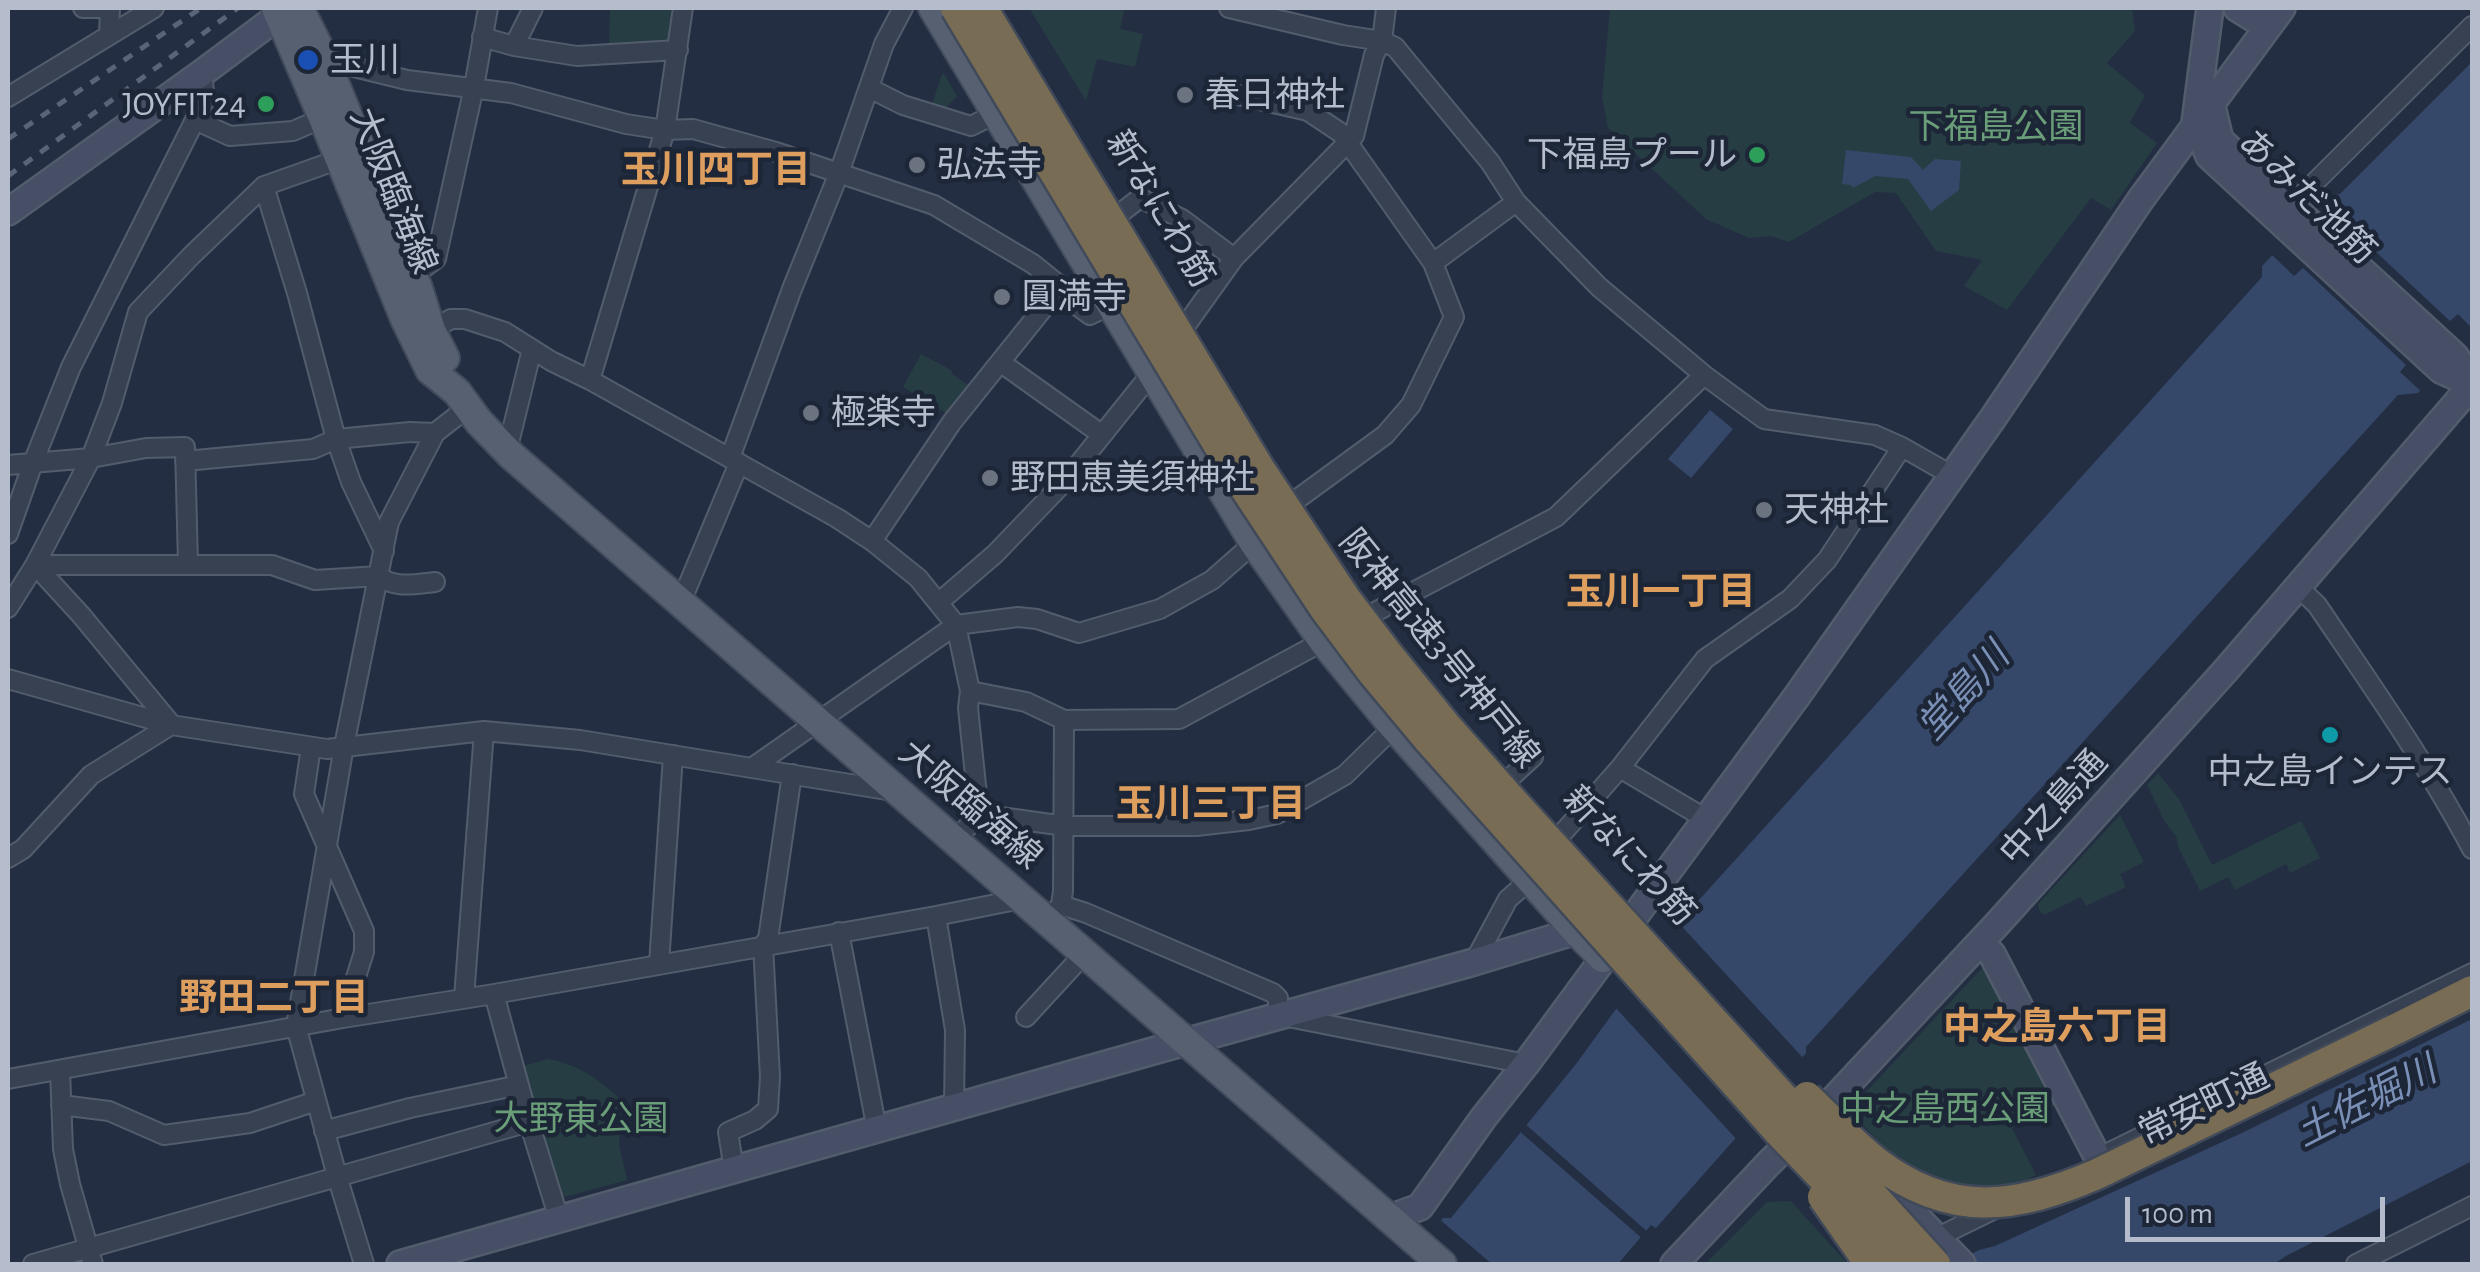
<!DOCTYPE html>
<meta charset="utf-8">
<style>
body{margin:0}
#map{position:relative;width:2480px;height:1272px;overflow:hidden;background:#232e42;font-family:"Alegreya Sans",sans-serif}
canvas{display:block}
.frame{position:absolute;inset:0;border:10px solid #b5bccc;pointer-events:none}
.scale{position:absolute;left:2125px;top:1197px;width:260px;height:45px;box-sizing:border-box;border:5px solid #b5bccc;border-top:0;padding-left:12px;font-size:30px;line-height:35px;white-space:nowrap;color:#b5bccc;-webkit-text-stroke:8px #1d2637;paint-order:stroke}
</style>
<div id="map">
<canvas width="2480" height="1272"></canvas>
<div class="frame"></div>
<div class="scale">100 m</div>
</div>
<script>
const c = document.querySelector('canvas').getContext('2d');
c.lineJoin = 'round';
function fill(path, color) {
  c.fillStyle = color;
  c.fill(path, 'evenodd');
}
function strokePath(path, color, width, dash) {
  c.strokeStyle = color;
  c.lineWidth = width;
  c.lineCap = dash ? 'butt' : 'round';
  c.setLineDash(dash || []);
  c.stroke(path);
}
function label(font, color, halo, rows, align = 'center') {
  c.font = font + ' "Alegreya Sans","Noto Sans JP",sans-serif';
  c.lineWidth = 9;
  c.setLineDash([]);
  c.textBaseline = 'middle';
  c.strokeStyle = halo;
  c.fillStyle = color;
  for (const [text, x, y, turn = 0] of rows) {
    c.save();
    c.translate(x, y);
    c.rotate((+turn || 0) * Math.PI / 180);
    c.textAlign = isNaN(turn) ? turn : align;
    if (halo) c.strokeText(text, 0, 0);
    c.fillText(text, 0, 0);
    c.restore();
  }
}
fill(new Path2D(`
 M610,8H676L671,44L614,48L609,42Z
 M1029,8H1125L1120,29L1143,34L1135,67L1097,59L1086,101Z
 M1610,8H2132L2135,31L2107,63L2145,95L2130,123L2157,143L2111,210L2091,198L2007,310L1964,286L1982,260L1936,251L1896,193L1875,192L1789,242L1771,236L1749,238L1706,219L1608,128L1602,97Z
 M943,72L957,96L944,110L931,106Z
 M921,354L951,370L952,374L973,388L952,417L903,387Z
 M2158,773L2179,799L2212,865L2301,821L2320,858L2290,873L2286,864L2235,890L2228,877L2200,891L2179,849L2176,836L2165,822L2147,785Z
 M2120,815L2144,862L2120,874L2126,887L2086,906L2081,897L2044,915L2040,912L2038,904Z
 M1983,967H1986L2058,1104L2012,1128L2036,1175L1950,1218L1861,1123L1862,1096Z
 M548,1059C576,1063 602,1081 622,1101L619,1144L627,1180L561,1198L523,1066Z
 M1791,1201L1848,1264H1705L1767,1202Z`), '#263d43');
fill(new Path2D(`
 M2472,62V334L2418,393L2398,395L1806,1047V1053L1734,1140L1656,1228L1651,1225L1618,1264H1407L1443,1218H1451L1576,1064L1680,921L2262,277V266L2329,196L2340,194Z
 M1846,150L1911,157L1923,170L1935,159L1961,161L1959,190L1931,211L1908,179L1875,176L1853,188L1851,185L1842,184Z
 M1710,410L1733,429L1691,478L1668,459Z
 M2472,1019V1161L2286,1256L2274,1264H1952L1979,1250L1995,1246L2244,1132Z`), '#36486a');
fill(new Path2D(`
 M2329,195L2351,216L2345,223L2450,321L2458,314L2472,328V340H2469L2429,384V389L2424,394L2400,372L2406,365L2303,268L2294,276L2272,255Z
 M1675,919L1806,1061L1739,1142L1613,1005Z
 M1523,1122L1650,1234L1645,1241L1517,1129Z
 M1438,1218L1492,1264H1402Z`), '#232e42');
const street = new Path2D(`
 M83,8H110
 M1229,8L1343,35L1382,41L1395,47L1490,162L1516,202L1599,287L1704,375L1764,419L1875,435L1902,447L1953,476
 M109,34L110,8
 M482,37L514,46L577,56L678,50
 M514,46L533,8
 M325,60L407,80L511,93L626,124L665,130L693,129L776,152L934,205L1033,264L1059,285L1057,291L952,422L872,541
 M869,88L903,105L971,126L995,114
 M1216,90L1308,111L1341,133L1433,263L1454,317L1411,405L1385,435L1292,503
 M8,97L154,8
 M195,120L230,136L293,131L323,118
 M264,186L297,293L336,439L351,482L384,551
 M2292,205L2472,26
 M1118,215L1140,198L1182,219L1234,258
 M1433,263L1516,202
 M413,276L436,259L474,87L488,8
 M1057,291L1090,315L1110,305
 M431,330L451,319H465L505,332L551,361L590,380L837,518L872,541L918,578L956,625L970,691L968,708L979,814L955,841
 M1176,339L1234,258L1354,136L1374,55L1382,41L1386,8
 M1000,362L1101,434
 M590,380L665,130L683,8
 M507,451L532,349
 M730,458L792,289L839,173L884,44L903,8
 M185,461L313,449L336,439L410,432L435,433
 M8,465L91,458L146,448L185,447L188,564
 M8,534L33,463L71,367L205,100L202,73
 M35,565H272L315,580L379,576C395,589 415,584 435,582
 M35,565L81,615L171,724
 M2298,587L2317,605C2371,685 2427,764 2472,849
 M681,602L739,463
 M938,603L995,554L1066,480L1155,369
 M8,608L35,565L91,458L112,403L138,312L191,256L264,186L340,159
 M1356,622L1556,517L1704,375
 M8,679L171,725L327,749L484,731L580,740L893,791
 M970,691L1026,702L1064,720L1179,719L1329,638
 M311,747L304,794L364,931V952L343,1018
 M753,767L956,625L1018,617L1037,619L1079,633L1160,609L1212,580L1254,543
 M1620,768L1706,819
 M1508,780L1533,757
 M979,814L1065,826H1196L1249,820L1277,814L1345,775L1394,727
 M1560,836L1620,768L1705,659L1790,599L1827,560L1902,447
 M8,858L23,849L91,775L171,725
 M1061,905L1086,913L1273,993L1278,998V1015L1526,1064
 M1055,912L1061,905L1063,891L1064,720
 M936,916L955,1030L954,1108
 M839,932L877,1130
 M1474,962L1508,899L1531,879
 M659,964L673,755
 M494,994L529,1122L559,1219
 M464,998L484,731
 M1026,1017L1084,954
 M60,1070L63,1149L70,1184L93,1264
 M8,1079L343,1018L494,994L936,916L1021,899
 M61,1105L109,1111L164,1135L250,1123L316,1101
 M324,1131L410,1108L519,1085
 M2110,1152L2472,973
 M734,1170L728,1132L755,1120L768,1109L770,1077L763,945L768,939L792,774
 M1936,1238L1997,1208
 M33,1264L529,1122
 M364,1264L337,1176L296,1026L344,746L389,522L435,433L467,408
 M2356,1264L2472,1206`);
const secondary = new Path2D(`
 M2210,8L2195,123L2209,156L2441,370L2472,384
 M2237,8L2253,18L2273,20
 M2211,103L2220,140L2455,356L2472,383
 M8,212L202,73L289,8
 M1980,943L1992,954L2098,1158
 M1865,1164L1962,1264
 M1390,1218L1420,1207L1484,1117L1526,1064L1797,696L1993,418L2141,199L2282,8
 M400,1264L1160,1049L1474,962L1576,931
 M1674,1264L1768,1164L1832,1101L1999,922L2226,670L2472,385`);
const primary = new Path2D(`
 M276,8L323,118L405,319L430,370L457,392L479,422L512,456L1442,1264
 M299,8L325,60L418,288L431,330L445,358
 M933,8L1254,543L1323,641L1394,727L1576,931L1603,958`);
const highway = new Path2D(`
 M2396,1029L2472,991`);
strokePath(street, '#535c6c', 22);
strokePath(secondary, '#535c6c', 30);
strokePath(primary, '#424a5b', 32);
strokePath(highway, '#404959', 35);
strokePath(street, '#384151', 18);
strokePath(secondary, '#464f65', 25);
strokePath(primary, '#566071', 28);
strokePath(highway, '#786c54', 30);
strokePath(new Path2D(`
 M8,139L201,8
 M8,176L238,8`), '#5a6479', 5, [10, 10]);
const highwayBridge = new Path2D(`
 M956,8L1239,479L1325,609L1373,673L1428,739L1779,1132L1906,1264
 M982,8L1259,468L1345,598L1390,657L1447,727L1516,805L1935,1264
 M1807,1097C1830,1119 1852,1143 1876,1162C1951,1219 2016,1209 2097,1174L2396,1029
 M1823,1197L1870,1264`);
strokePath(highwayBridge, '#404959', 35, []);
strokePath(highwayBridge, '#786c54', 30);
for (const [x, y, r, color] of [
 [308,60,12,"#1a4fb4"],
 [1185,95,10,"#6b7280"],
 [266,104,10,"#2e9e5b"],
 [1757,155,10,"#2e9e5b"],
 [917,165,10,"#6b7280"],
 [1002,297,10,"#6b7280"],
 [811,413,10,"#6b7280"],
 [990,478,10,"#6b7280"],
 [1764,510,10,"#6b7280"],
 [2330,735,10,"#0f9aa8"]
]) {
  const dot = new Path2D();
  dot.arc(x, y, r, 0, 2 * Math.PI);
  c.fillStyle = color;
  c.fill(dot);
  strokePath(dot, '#1d2637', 4);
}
label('35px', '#b5bccc', '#1d2637', [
 ["玉川",330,60],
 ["春日神社",1205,95],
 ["JOYFIT24",246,104,"right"],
 ["下福島プール",1737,155,"right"],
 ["弘法寺",937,165],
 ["圓満寺",1022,297],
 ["極楽寺",831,413],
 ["野田恵美須神社",1010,478],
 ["天神社",1784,510],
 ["中之島インテス",2330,772,"center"]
], 'left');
label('35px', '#6a9e79', '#1d2637', [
 ["下福島公園",1996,127],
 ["中之島西公園",1945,1109],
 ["大野東公園",581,1119]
]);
label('35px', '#b5bccc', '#1d2637', [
 ["大阪臨海線",393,191,68],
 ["あみだ池筋",2307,197,44],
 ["新なにわ筋",1160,209,59],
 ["阪神高速3号神戸線",1439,649,51],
 ["大阪臨海線",970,805,41],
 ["中之島通",2054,808,-48],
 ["新なにわ筋",1629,856,47],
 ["常安町通",2204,1105,-26]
]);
label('bold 38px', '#dd9e5e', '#1d2637', [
 ["玉川四丁目",716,171],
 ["玉川一丁目",1661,593],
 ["玉川三丁目",1211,805],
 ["野田二丁目",274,999],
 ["中之島六丁目",2057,1028]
]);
label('italic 38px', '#7a8fb5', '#1d2637', [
 ["堂島川",1964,692,-48],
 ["土佐堀川",2366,1102,-27]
]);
</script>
